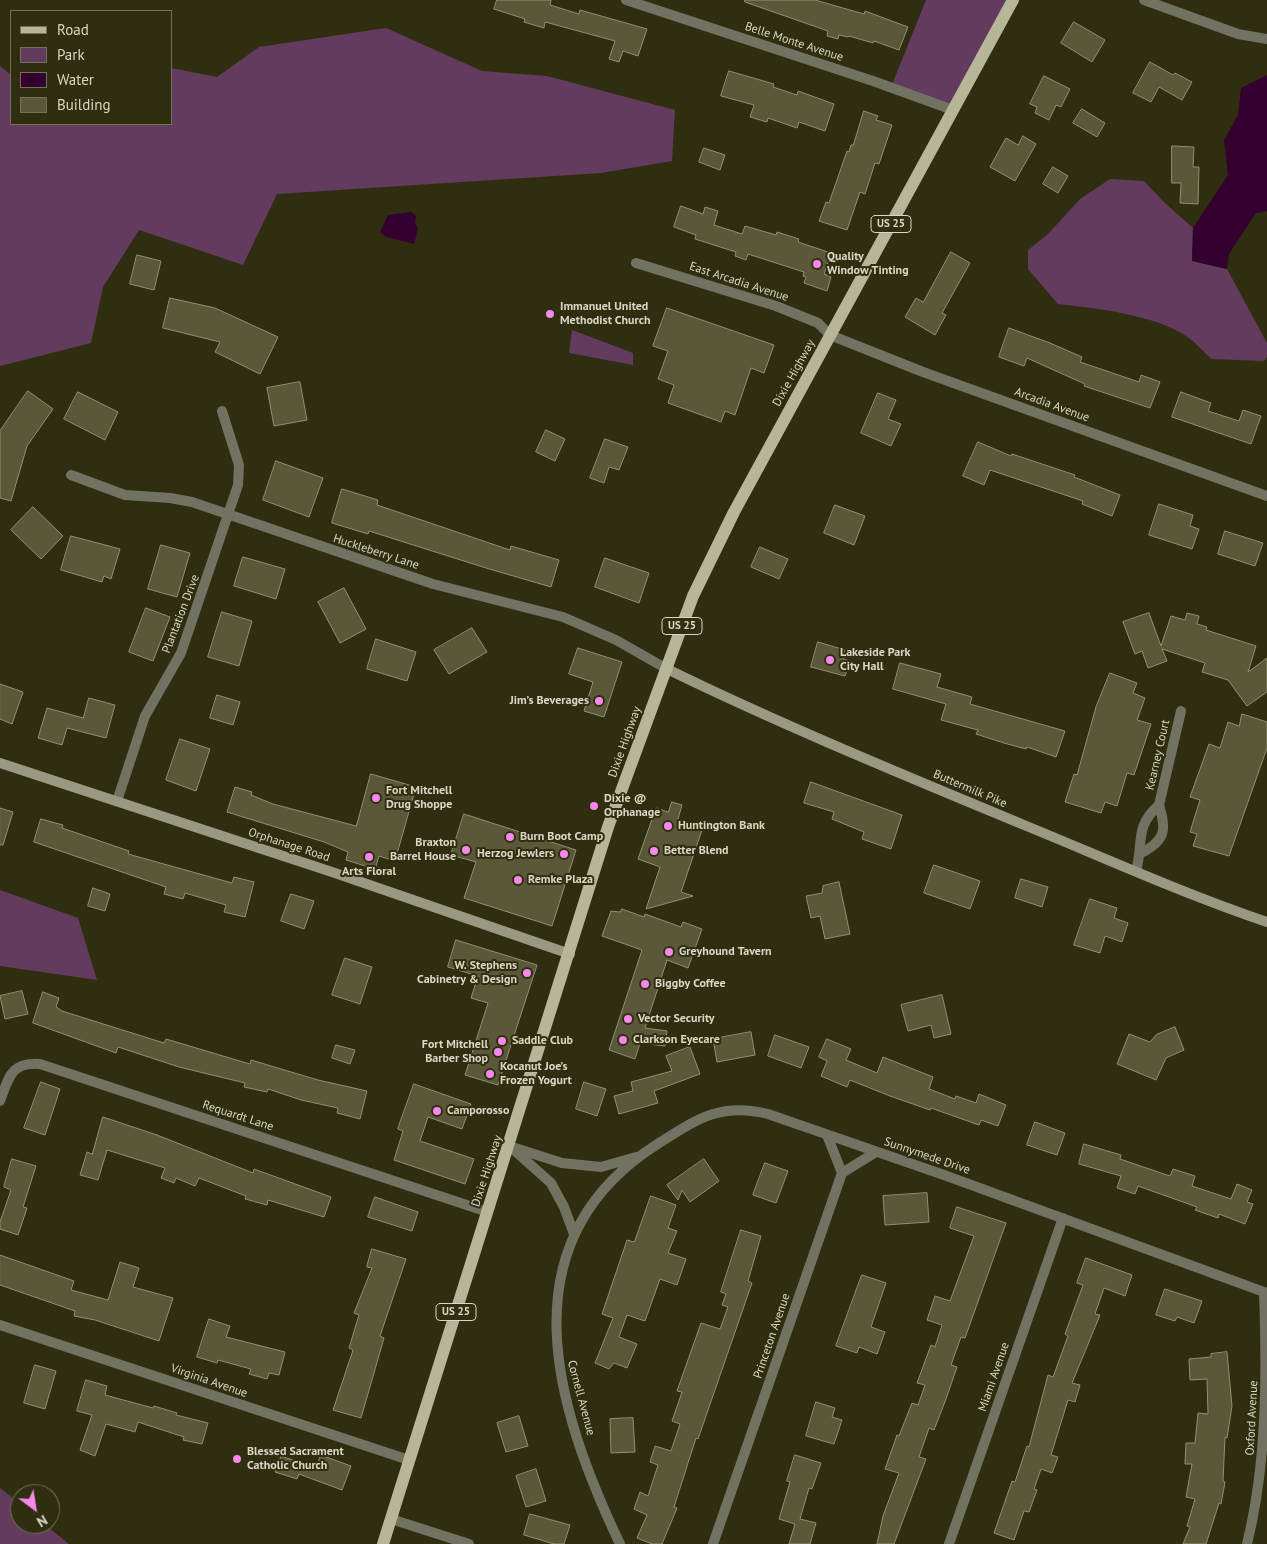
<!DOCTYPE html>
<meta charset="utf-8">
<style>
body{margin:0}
#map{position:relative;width:1267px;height:1544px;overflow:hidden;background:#302e10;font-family:"PT Sans",sans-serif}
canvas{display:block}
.legend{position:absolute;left:10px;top:10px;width:162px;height:115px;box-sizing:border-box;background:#302e10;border:1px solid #737259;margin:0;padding:6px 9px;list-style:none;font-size:15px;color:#d8d8c6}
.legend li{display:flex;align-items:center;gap:10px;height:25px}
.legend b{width:25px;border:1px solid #737259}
.north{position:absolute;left:10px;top:1484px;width:50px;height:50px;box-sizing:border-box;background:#302e10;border:1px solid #737259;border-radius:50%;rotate:149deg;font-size:14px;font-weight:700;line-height:20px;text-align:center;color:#d8d8c6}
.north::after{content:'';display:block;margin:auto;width:18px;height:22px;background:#f788ec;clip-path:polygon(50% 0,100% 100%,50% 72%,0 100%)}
</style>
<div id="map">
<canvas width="1267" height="1544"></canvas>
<ul class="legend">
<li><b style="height:6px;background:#b7b699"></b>Road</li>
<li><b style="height:14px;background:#623b5e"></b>Park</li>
<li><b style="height:14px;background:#330030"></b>Water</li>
<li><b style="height:14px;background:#5a5839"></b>Building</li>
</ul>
<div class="north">N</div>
</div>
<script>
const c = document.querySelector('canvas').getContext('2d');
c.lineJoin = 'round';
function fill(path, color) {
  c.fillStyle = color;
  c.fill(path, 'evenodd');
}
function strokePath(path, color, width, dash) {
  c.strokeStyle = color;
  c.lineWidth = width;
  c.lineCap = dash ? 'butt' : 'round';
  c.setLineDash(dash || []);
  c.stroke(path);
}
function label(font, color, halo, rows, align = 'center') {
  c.font = font + ' "PT Sans",sans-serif';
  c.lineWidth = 4;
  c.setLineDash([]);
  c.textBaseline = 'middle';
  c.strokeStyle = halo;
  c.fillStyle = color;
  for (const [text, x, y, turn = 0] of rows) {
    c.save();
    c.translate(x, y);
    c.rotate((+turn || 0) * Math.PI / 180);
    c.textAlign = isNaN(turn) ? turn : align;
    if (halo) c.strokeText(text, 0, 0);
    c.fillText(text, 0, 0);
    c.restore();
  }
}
fill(new Path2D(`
 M926,0H1007L953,110L891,87Z
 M386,28L482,71L547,76L675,110L672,161L601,173L277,194L243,265L139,230L103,287L91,343L0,366V66L11,75V124H171V68L217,77L259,47Z
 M1110,179L1144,181L1165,203L1193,228L1192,261L1227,269L1267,343V357L1264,361L1211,359C1204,352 1197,344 1189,338C1158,315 1095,308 1058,304L1028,269V250L1048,234L1080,199Z
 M572,330L633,353V365L569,353Z
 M0,890L78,918L97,980L0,966Z
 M0,1488L20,1504V1524H44L69,1544H0Z`), '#623b5e');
fill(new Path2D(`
 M1267,75V211L1256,213L1229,254L1227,269L1192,261L1193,228L1228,175L1224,140L1238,115L1241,88Z
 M411,212L416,216L415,222L418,229L414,244L386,237L380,232L388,215Z`), '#330030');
const building = new Path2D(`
 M497,0H551L550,5L579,14L580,10L647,29L638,56L623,51L619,62L609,59L615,41L545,22L544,28L524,22L525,19L494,9Z
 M745,0H815L864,14L865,11L908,27L899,50L874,41L873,43L849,36L848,37L839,35L838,39L827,36L828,31L745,2Z
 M1074,22L1105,40L1092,62L1061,43Z
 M1150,62L1173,75L1175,73L1192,82L1182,100L1159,87L1151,102L1133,93Z
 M729,71L774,84L773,87L797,95L798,91L834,104L825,131L799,122L797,128L768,118L767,122L750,117L754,105L721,96Z
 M1044,76L1070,89L1061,107L1056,105L1049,120L1035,113L1037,107L1030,104Z
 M1082,109L1105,123L1097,137L1073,123Z
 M864,111L878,116L876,120L892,125L879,164L875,163L865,194L860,192L847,230L819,221L826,202L829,203L847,151L849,152L851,145H853Z
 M1023,136L1036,144L1015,181L990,167L1006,138L1018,145Z
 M1172,146L1194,147L1193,167H1199L1198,204L1180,203L1181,183H1172Z
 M704,148L725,155L720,170L699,162Z
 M1053,167L1068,176L1058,193L1043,184Z
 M681,206L703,214L705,207L718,211L714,225L742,234L745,226L776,235L777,232L799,239L798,242L831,253L824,274L831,277L827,291L804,283L806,277L803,276L804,272L748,254L746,260L735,256L736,252L695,239L696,235L674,227Z
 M951,252L970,263L942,313L946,315L935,335L905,317L916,298L923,302Z
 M137,255L161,261L154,290L130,284Z
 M170,298L215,308L278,337L260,374L215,352L220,342L163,328Z
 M667,308L774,345L764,373L751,368L735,415L725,411L721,422L668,403L674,385L658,379L668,351L653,346Z
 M1009,328L1050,343L1082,357L1080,362L1139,382L1141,375L1160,382L1150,408L1084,386L1085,384L1027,358L1024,366L999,357Z
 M300,382L307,420L274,426L267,388Z
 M28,391L53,409L27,446L11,501L0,498V431Z
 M78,392L118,412L105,440L64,419Z
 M1181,392L1211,403L1208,411L1239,421L1243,410L1261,416L1251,444L1172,417Z
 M878,393L896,400L888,419L901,424L891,446L861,433Z
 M546,430L565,439L555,461L536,452Z
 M605,439L628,447L619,470L609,467L604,483L590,478Z
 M978,442L1011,456L1012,454L1075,475L1074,477L1120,495L1112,516L1082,504L1083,501L990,470L984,485L963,476Z
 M276,461L323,478L309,517L263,500Z
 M342,489L378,500L377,505L510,550L511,546L559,560L551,587L486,568L369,531L368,534L332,523Z
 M1159,504L1193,515L1190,526L1199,529L1192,549L1149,535Z
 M835,505L865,516L854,545L824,533Z
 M33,507L63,536L41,559L11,530Z
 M1225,531L1263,543L1255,566L1218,554Z
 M71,536L120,549L111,579L104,576L102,582L61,570Z
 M161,545L190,553L177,597L148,589Z
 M760,547L788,559L779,579L751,567Z
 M243,557L285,569L276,599L234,586Z
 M605,558L649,573L639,603L595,587Z
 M344,588L366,629L340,643L318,602Z
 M146,608L170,617L153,661L129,652Z
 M222,612L252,621L239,666L208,657Z
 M1149,613L1161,646L1171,616L1185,620L1187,613L1199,616L1197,624L1207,627L1206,630L1256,646L1248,672L1267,658V692L1247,706L1228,680L1202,672L1205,663L1162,649L1167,661L1148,668L1142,651L1135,654L1123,622Z
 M472,628L487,652L449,674L434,650Z
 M376,639L416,652L407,681L367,669Z
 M818,642L845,650L843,659L850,661L845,676L811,667Z
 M578,648L622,662L604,717L584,711L593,682L569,674Z
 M900,663L941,674L937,687L972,697L970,704L1065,731L1056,757L1027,747L1026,749L1004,743L976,734L978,730L941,720L946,704L893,689Z
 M1110,673L1137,683L1133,693L1145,698L1137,720L1151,724L1134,775L1127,773L1117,806L1105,802L1101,813L1065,802L1074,774L1077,775L1096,707Z
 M0,684L23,692L12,724L0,719Z
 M217,695L240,702L233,725L210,718Z
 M89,698L115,705L106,738L67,728L62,745L38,738L47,708L83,718Z
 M1242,714L1267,722V748L1229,856L1193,846L1197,834L1190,832L1200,800L1190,797L1209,744L1220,748L1228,722L1239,726Z
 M180,739L210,749L196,791L166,780Z
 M371,774L416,787L395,861L379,856L375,869L346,860L348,852L324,842L227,812L235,787L252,792L251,795L273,804L356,826Z
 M811,782L902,815L891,849L862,839L864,832L832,819L834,812L804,803Z
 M672,802L682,805L678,819L703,827L681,892L693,896L646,909L660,867L638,859L656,808L668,812Z
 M0,808L13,812L3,845H0Z
 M464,814L576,850L552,926L464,898L476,862L451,855Z
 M41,819L63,825L62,828L129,851L128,854L232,883L234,877L254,882L245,917L224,912L226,905L185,893L183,899L164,894L166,887L34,842Z
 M934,865L980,881L970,909L924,893Z
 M1021,879L1048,887L1042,907L1015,898Z
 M839,882L850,934L825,939L820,916L811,918L806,896L822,893L823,886Z
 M93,888L110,894L105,911L88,906Z
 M291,894L314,901L304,929L281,921Z
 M1090,899L1117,908L1114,918L1128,923L1122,942L1105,936L1100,953L1074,945Z
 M622,909L644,917L645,914L681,927L683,922L702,929L688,968L667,960L645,1028L667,1031L665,1046L640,1043L635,1059L609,1050L642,950L602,936L611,911L620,912Z
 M456,940L537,965L498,1085L465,1075L488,1003L471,998L478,976L448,967Z
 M345,958L372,967L360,1004L332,995Z
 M22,991L28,1014L5,1019L0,996Z
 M43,992L59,998L56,1007L62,1011L164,1043L166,1039L250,1064L251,1060L318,1080L367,1091L360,1119L337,1113L338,1108L301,1100L268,1089L267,1092L244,1087L245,1083L179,1067L118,1047L116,1053L33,1023Z
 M942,995L951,1034L934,1038L931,1025L908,1031L901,1005Z
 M1175,1027L1184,1050L1166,1058L1156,1080L1117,1064L1129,1034L1150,1042L1156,1035Z
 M751,1032L755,1055L717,1062L713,1039Z
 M775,1035L809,1047L801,1068L768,1056Z
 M827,1039L851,1049L846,1060L877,1073L883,1057L933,1077L929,1089L955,1099L956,1096L976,1103L979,1094L1006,1105L998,1126L981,1120L979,1125L931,1108L930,1110L890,1096L850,1080L847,1087L821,1076L827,1061L819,1057Z
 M336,1045L355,1050L350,1064L332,1058Z
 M690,1047L700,1074L654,1091L658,1103L619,1114L614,1096L633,1091L631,1082L672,1071L666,1056Z
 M41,1082L60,1089L45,1135L24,1128Z
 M584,1082L606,1089L597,1116L576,1109Z
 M414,1084L471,1104L462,1129L428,1117L420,1141L474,1159L465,1184L394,1160L403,1131L398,1129Z
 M103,1117L157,1135L253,1173L254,1169L331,1197L324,1217L268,1200L267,1205L245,1199L246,1196L199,1178L195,1186L176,1178L174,1183L161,1178L165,1168L107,1150L98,1180L80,1175L87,1152L92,1154Z
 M1035,1122L1065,1133L1057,1155L1027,1145Z
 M1084,1144L1121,1155L1120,1159L1170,1176L1173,1169L1195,1176L1192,1186L1231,1199L1237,1184L1252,1190L1247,1202L1253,1204L1245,1224L1219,1214L1218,1218L1195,1210L1197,1207L1138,1186L1135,1194L1117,1188L1121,1176L1079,1164Z
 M12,1159L36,1166L23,1207L27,1208L18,1235L0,1229V1222L11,1190L4,1187Z
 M704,1159L719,1181L690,1202L682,1190L678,1200L667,1185Z
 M765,1163L788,1171L776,1203L753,1195Z
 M927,1193L929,1222L885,1225L883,1196Z
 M651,1196L676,1205L668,1228L677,1231L668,1253L686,1259L677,1285L660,1279L645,1321L627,1315L619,1337L637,1344L627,1368L614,1363L609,1369L595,1363L613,1318L602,1314L627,1240L634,1242Z
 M375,1197L418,1212L412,1231L368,1217Z
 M957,1207L1006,1223L965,1338L961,1337L951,1365L957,1367L946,1399L934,1430L929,1428L919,1457L926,1459L894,1544H877L883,1516L899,1473L885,1469L897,1435L899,1436L912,1403L918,1405L925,1385L917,1383L931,1345L935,1347L942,1325L927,1320L935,1296L950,1301L974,1236L950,1228Z
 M741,1230L761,1236L748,1281L752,1283L698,1439L696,1438L674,1507L677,1508L662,1544H652L637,1538L647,1515L634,1509L640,1492L648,1496L658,1465L650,1462L655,1446L671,1451L680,1424L672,1421L682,1392L677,1391L701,1323L720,1329L728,1307L722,1305L726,1294L721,1292Z
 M372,1249L406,1259L380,1336L384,1338L361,1418L333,1410L353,1350L349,1348L359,1315L354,1313L372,1268L367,1267Z
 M0,1255L74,1281L71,1290L108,1300L120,1262L139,1268L133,1287L173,1298L159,1341L95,1320L74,1316L75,1311L0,1285Z
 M1086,1258L1132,1275L1125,1296L1104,1288L1095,1314L1100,1315L1072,1383L1080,1385L1075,1402L1068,1400L1051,1455L1058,1457L1052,1473L1041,1469L1034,1489L1037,1490L1029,1512L1024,1511L1014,1540L994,1533L1012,1481L1015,1482L1027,1446L1029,1447L1048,1375L1053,1377L1068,1336L1065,1334L1083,1285L1077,1283Z
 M862,1275L886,1283L871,1327L885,1332L877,1354L859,1347L857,1353L836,1346Z
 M1165,1289L1202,1301L1194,1323L1177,1317L1175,1321L1156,1315Z
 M209,1319L230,1326L226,1337L285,1352L279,1375L269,1373L267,1379L249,1374L251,1369L218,1360L217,1363L197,1357Z
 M1227,1352L1232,1406L1227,1438L1225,1437L1223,1481L1225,1482L1221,1504L1219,1503L1206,1544H1183L1190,1527L1187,1526L1195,1499L1186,1497L1192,1464H1185L1186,1443H1195L1198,1413L1208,1414L1207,1379L1190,1380L1189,1359L1211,1357V1354Z
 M35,1365L56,1371L45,1409L24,1403Z
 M86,1380L107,1386L105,1395L153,1408L154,1406L177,1413L176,1415L208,1423L202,1444L183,1440L184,1437L138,1422L135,1432L106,1424L95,1456L80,1450L92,1415L77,1411Z
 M816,1402L835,1408L832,1417L842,1420L834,1444L806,1436Z
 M519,1416L528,1446L506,1452L497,1423Z
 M633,1418L635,1452L611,1453L610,1419Z
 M321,1455L351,1466L342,1490L299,1474L297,1479L275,1472L281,1456L316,1468Z
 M795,1455L821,1463L812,1489L809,1488L800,1519L816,1523L810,1544H789L795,1524L779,1519L790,1482L787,1481Z
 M536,1469L546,1501L526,1507L516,1476Z
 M530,1514L570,1525L564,1544H554L524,1535Z`);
fill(building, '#5a5839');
strokePath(building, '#91906f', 1);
strokePath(new Path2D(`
 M626,0L873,81L953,110
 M1144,0L1238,34L1267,39
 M636,263L776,306L818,323L830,335L923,372L1267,496
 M71,475L125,495L170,498L192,502L433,584L563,617L616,640L667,669
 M117,801L145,716L181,653L238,485L239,465L222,411
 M1141,853C1165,841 1167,830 1159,805L1181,711
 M1136,871C1144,842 1134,827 1159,805
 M0,1101C9,1078 10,1062 40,1064L488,1212
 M827,1135L842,1173
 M509,1146L562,1163L601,1167L636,1157
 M514,1150L551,1183L564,1207L574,1234
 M0,1325L409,1460
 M391,1519L469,1544
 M620,1544C556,1409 503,1243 656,1145C696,1120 719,1102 768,1114L944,1175L1267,1293
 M713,1544L842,1173L876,1152
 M949,1544L1063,1218
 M1247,1544C1267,1463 1267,1376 1264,1292`), '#727263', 10);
strokePath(new Path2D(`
 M667,669C784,726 904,775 1024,825C1105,858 1184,894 1267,922
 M0,763L332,872L570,954`), '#999882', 10);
strokePath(new Path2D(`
 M383,1544L608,827L693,596L734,512L1013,0`), '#b7b699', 12);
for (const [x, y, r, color] of [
 [817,264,5,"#f788ec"],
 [550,314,5,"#f788ec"],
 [830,660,5,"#f788ec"],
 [599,701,5,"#f788ec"],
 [376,798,5,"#f788ec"],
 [594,806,5,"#f788ec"],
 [668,826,5,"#f788ec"],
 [510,837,5,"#f788ec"],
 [466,850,5,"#f788ec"],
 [654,851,5,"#f788ec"],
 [564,854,5,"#f788ec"],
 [369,857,5,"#f788ec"],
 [518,880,5,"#f788ec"],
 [669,952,5,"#f788ec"],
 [527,973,5,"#f788ec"],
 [645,984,5,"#f788ec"],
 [628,1019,5,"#f788ec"],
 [623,1040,5,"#f788ec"],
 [502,1041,5,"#f788ec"],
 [498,1052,5,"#f788ec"],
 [490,1074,5,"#f788ec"],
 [437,1111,5,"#f788ec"],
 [237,1459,5,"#f788ec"]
]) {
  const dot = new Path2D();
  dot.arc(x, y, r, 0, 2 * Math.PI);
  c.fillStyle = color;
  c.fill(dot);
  strokePath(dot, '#302e10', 2);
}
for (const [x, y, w] of [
 [891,224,40],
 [682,626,40],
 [456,1312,40]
]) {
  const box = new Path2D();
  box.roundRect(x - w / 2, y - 8.5, w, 17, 4);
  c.fillStyle = '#302e10';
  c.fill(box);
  strokePath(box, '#d8d8c6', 1);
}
label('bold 11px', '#d8d8c6', null, [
 ["US 25",891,224],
 ["US 25",682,626],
 ["US 25",456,1312]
]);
label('12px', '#d8d8c6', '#302e10', [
 ["Belle Monte Avenue",794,42,18],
 ["East Arcadia Avenue",739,282,18],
 ["Dixie Highway",794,373,-61],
 ["Arcadia Avenue",1052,405,20],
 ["Huckleberry Lane",376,552,18],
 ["Plantation Drive",181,614,-69],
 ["Dixie Highway",625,742,-70],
 ["Kearney Court",1158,755,-77],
 ["Buttermilk Pike",970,789,23],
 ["Orphanage Road",289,845,18],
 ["Requardt Lane",238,1116,18],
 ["Sunnymede Drive",927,1156,19],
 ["Dixie Highway",487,1171,-72],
 ["Princeton Avenue",772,1336,-71],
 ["Miami Avenue",994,1377,-71],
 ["Virginia Avenue",209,1381,19],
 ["Cornell Avenue",581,1398,75],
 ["Oxford Avenue",1252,1418,-87]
]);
label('bold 12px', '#d8d8c6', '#302e10', [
 ["Quality",827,257],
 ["Window Tinting",827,271],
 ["Immanuel United",560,307],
 ["Methodist Church",560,321],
 ["Lakeside Park",840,653],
 ["City Hall",840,667],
 ["Jim’s Beverages",589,701,"right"],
 ["Fort Mitchell",386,791],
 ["Drug Shoppe",386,805],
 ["Dixie @",604,799],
 ["Orphanage",604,813],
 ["Huntington Bank",678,826],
 ["Burn Boot Camp",520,837],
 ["Braxton",456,843,"right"],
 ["Barrel House",456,857,"right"],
 ["Better Blend",664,851],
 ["Herzog Jewlers",554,854,"right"],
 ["Arts Floral",369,872,"center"],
 ["Remke Plaza",528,880],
 ["Greyhound Tavern",679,952],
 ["W. Stephens",517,966,"right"],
 ["Cabinetry & Design",517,980,"right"],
 ["Biggby Coffee",655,984],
 ["Vector Security",638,1019],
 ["Clarkson Eyecare",633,1040],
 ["Saddle Club",512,1041],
 ["Fort Mitchell",488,1045,"right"],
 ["Barber Shop",488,1059,"right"],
 ["Kocanut Joe’s",500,1067],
 ["Frozen Yogurt",500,1081],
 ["Camporosso",447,1111],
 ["Blessed Sacrament",247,1452],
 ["Catholic Church",247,1466]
], 'left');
</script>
